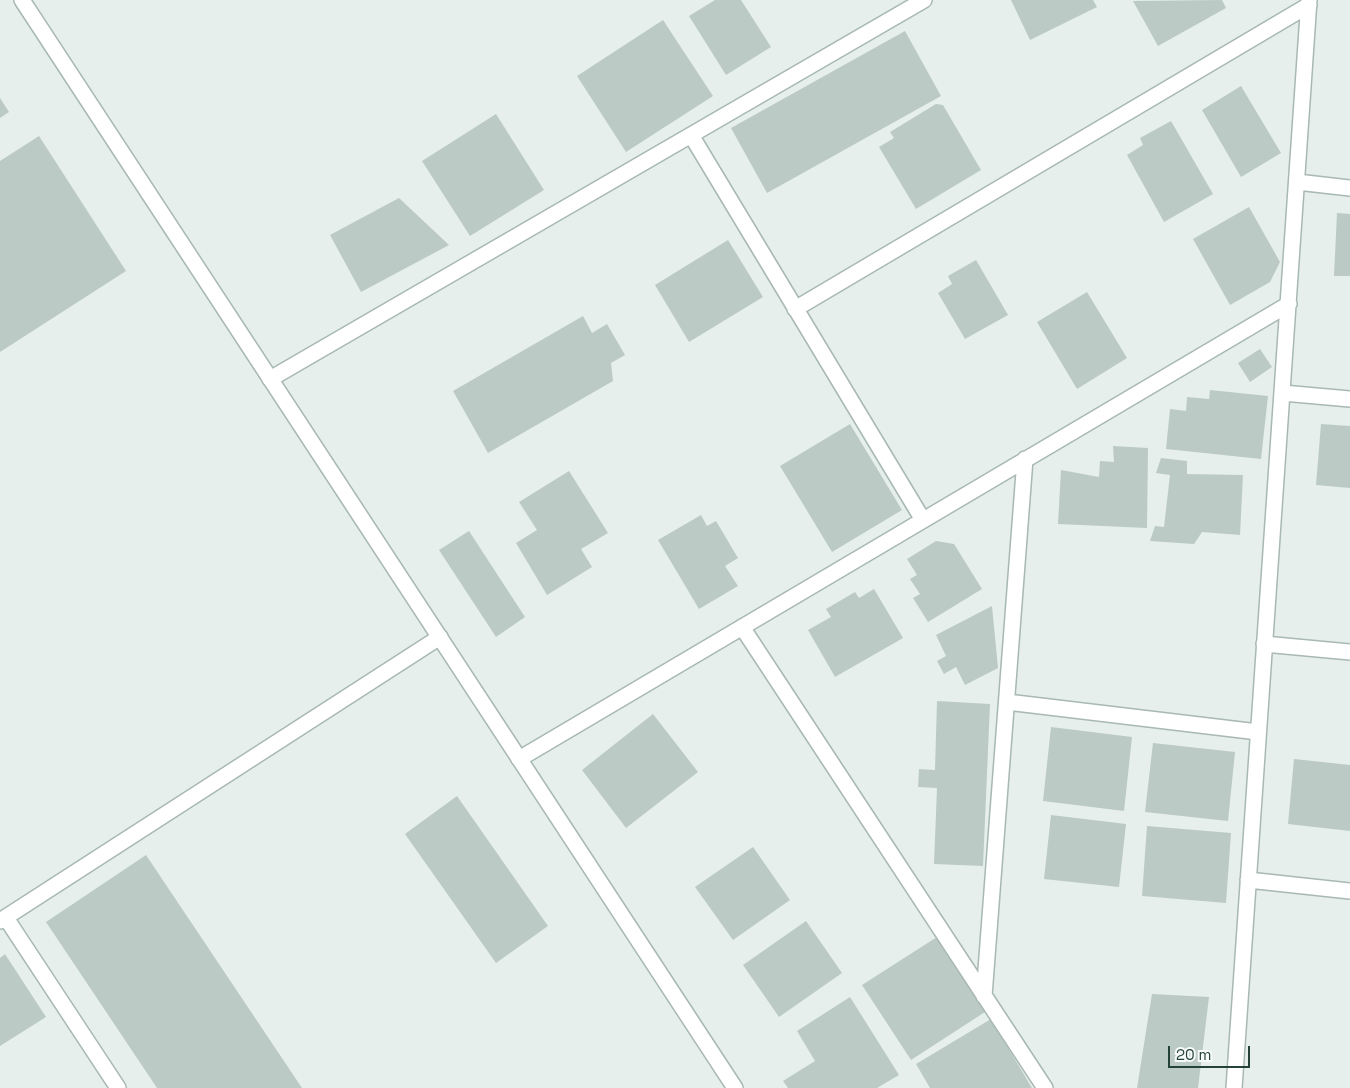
<!DOCTYPE html>
<style>
body{margin:0}
#map{position:relative;width:1350px;height:1088px;overflow:hidden;background:#e6efeb;font-family:"Space Grotesk",sans-serif}
canvas{display:block}
.scale{position:absolute;left:1168px;top:1046px;width:82px;height:22px;box-sizing:border-box;border:2px solid #24423a;border-top:0;padding-left:6px;font-size:15px;line-height:18px;white-space:nowrap;color:#24423a;-webkit-text-stroke:4px #f7fbf9;paint-order:stroke}
</style>
<div id="map">
<canvas width="1350" height="1088"></canvas>
<div class="scale">20 m</div>
</div>
<script>
const c = document.querySelector('canvas').getContext('2d');
c.lineJoin = 'round';
function fill(path, color) {
  c.fillStyle = color;
  c.fill(path, 'evenodd');
}
function strokePath(path, color, width, dash) {
  c.strokeStyle = color;
  c.lineWidth = width;
  c.lineCap = dash ? 'butt' : 'round';
  c.setLineDash(dash || []);
  c.stroke(path);
}
fill(new Path2D(`
 M715,0H741L771,47L726,75L689,16Z
 M1011,0H1093L1097,7L1030,40Z
 M1222,0L1226,8L1158,46L1133,1Z
 M663,20L713,96L626,152L577,76Z
 M905,31L941,96L767,193L731,128Z
 M1241,86L1281,153L1241,177L1202,110Z
 M0,98L9,112L0,118Z
 M936,104L943,105L981,170L916,209L879,147L894,138L890,132Z
 M496,114L544,190L470,236L422,161Z
 M1171,121L1213,194L1164,222L1127,155L1143,145L1140,138Z
 M39,136L126,271L0,352V161Z
 M399,198L449,245L361,292L330,235Z
 M1249,207L1280,262L1270,282L1230,305L1193,239Z
 M1337,213L1350,214V276H1334Z
 M728,240L763,297L689,342L655,285Z
 M976,260L1008,315L965,339L938,293L952,284L948,276Z
 M1087,292L1127,358L1077,389L1037,322Z
 M583,316L592,333L607,324L625,355L611,363L613,381L488,453L453,391Z
 M1260,349L1272,367L1250,382L1238,363Z
 M1210,390L1268,396L1261,459L1166,449L1170,409L1186,411L1187,397L1209,399Z
 M850,424L902,510L832,552L780,466Z
 M1321,424L1350,426V488L1316,485Z
 M1113,446L1148,448L1147,528L1058,524L1061,470L1099,477L1100,461L1114,462Z
 M1161,458L1187,461V474L1243,475L1240,535L1202,532L1194,544L1150,541L1155,526L1164,527L1170,475L1156,473Z
 M569,471L608,533L581,549L592,567L547,595L516,543L537,530L519,502Z
 M701,515L707,526L716,521L738,558L725,566L738,586L699,609L658,540Z
 M469,531L525,617L496,637L439,550Z
 M936,541L954,544L982,589L928,622L913,598L920,594L910,579L917,575L907,559Z
 M874,589L903,638L835,677L808,630L831,617L826,609L855,592L859,598Z
 M992,606L998,668L965,685L956,667L944,674L937,661L946,656L936,635Z
 M937,701L990,704L983,866L934,864L937,788L918,787L919,769L935,770Z
 M653,714L698,772L626,828L582,770Z
 M1051,727L1132,737L1124,811L1043,801Z
 M1153,743L1235,752L1228,821L1145,812Z
 M1294,759L1350,765V831L1288,824Z
 M457,796L548,926L496,963L405,834Z
 M1051,815L1126,824L1119,887L1044,879Z
 M1147,826L1231,833L1226,903L1142,896Z
 M753,847L790,900L733,940L695,887Z
 M146,855L302,1088H157L46,922Z
 M806,921L842,973L779,1017L743,965Z
 M937,937L985,1012L911,1060L862,985Z
 M5,954L46,1017L0,1046V958Z
 M1152,994L1209,997L1198,1088H1137Z
 M850,997L899,1075L877,1088H788L783,1081L815,1061L797,1031Z
 M991,1019L1032,1088H930L916,1064Z`), '#bbcac4');
const minor = new Path2D(`
 M691,135L923,520
 M1297,182L1350,188
 M795,309L1309,5
 M270,379L924,0
 M1283,393L1350,399
 M742,627L1045,1088
 M1264,644L1350,652
 M1007,702L1258,732
 M519,759L1289,304
 M1248,880L1350,891
 M6,918L118,1088
 M0,921L440,637
 M984,996L1025,459
 M1234,1088L1309,0`);
const tertiary = new Path2D(`
 M22,0L735,1088`);
strokePath(minor, '#a8b8b2', 18);
strokePath(tertiary, '#a8b8b2', 18);
strokePath(minor, '#fff', 15);
strokePath(tertiary, '#fff', 15);
</script>
